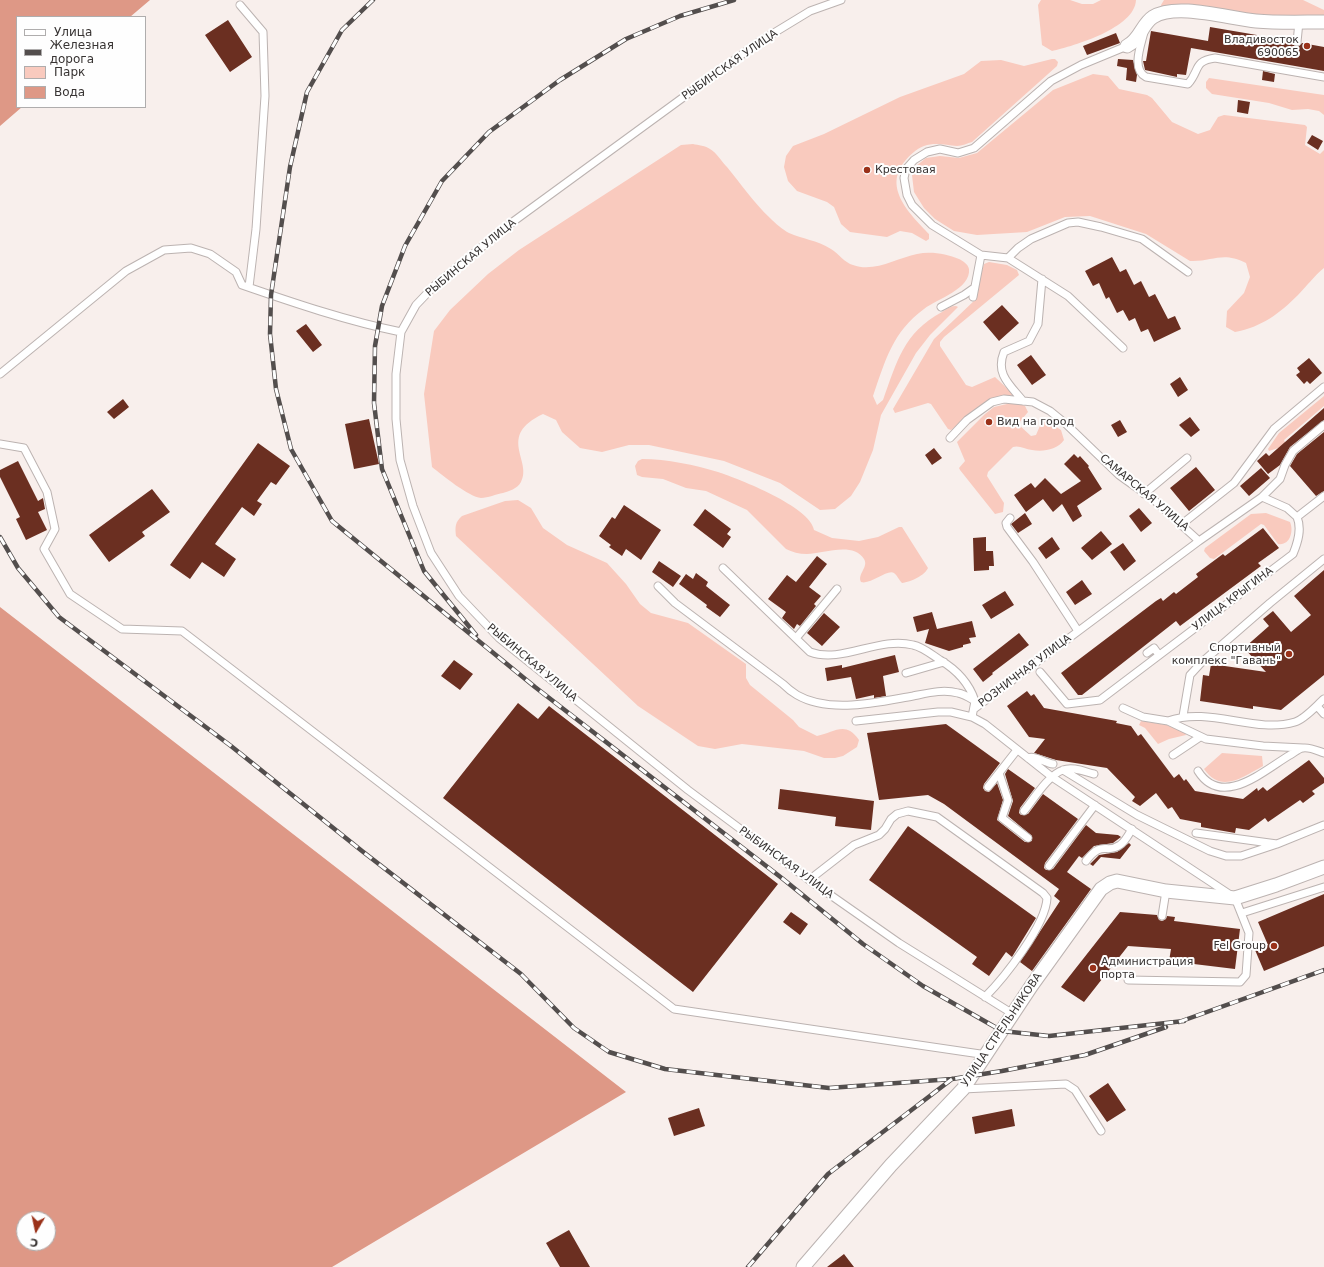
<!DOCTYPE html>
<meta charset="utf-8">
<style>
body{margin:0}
#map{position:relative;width:1324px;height:1267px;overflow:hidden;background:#f8efec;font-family:"DejaVu Sans",sans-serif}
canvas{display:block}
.legend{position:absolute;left:16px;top:16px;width:130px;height:92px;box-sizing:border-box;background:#fefefe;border:1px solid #afadad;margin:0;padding:5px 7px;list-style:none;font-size:12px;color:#383433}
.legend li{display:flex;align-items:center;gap:8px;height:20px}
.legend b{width:20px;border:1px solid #afadad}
.north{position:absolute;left:16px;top:1211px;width:40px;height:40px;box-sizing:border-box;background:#fefefe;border:1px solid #afadad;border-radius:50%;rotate:189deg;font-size:11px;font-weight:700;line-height:16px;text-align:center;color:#383433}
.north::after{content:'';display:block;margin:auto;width:14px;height:18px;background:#9a3119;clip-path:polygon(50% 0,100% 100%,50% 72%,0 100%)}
</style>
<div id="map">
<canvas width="1324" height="1267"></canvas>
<ul class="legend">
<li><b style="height:5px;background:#fff"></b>Улица</li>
<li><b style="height:5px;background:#534e4d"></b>Железная дорога</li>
<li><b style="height:11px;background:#f9cabe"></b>Парк</li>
<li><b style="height:11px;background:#de9886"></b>Вода</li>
</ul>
<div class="north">С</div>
</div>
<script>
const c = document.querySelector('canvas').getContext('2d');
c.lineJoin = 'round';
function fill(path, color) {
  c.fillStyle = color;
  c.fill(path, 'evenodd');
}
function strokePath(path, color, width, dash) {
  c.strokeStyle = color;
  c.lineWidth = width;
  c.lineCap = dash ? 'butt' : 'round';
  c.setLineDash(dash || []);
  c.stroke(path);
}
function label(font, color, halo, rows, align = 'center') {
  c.font = font + ' "DejaVu Sans",sans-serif';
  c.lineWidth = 4;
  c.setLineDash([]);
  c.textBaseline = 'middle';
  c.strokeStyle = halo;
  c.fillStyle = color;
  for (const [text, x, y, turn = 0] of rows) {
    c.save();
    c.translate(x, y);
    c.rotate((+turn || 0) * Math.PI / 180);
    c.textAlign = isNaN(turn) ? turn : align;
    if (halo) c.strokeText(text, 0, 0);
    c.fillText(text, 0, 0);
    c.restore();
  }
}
fill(new Path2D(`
 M1041,0H1070L1082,4H1093L1101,0H1136C1135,28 1074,46 1052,51L1042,45L1038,5Z
 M1164,0H1303L1324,10V18H1299L1162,9L1161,5Z
 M1052,59H1055L1058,62L1057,66L972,142C968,143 962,146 957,146C946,145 935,142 924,146C916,149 910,155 905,161C882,188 911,215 929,234V239L926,241L912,233L900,231L887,237L850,232L841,224L834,207L827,202L797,191L788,181L784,167L786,156L793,146L824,134L900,97L964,74L981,61L1001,60L1024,66Z
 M1093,74L1108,76L1119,89L1147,95L1152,98L1172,122L1198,134L1210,130L1218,117L1224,115L1305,125L1307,127L1305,145L1320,154L1324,150V268C1314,276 1307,286 1298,295C1280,313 1262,327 1235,332L1226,327L1227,311L1244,293L1250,277L1246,263C1222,251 1213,262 1190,261L1146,234L1090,216L1065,217L1027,232L977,235L954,231L935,219L924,208L914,192L912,175L916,166L926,158L940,156L959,158L977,153L1053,90Z
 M1209,78L1324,95V115L1319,111L1308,109L1292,110L1269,103L1212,94L1206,88V82Z
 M693,144C698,145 706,146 710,149C717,153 722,162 727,167C741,184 754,203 770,218C775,223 783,230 789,233C802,239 817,240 831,249C839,254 845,263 853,265C874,273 897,258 917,254C931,251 947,254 959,259C963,261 968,264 969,269C971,289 937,299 924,309C892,333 886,359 873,396L877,405L883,400C897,362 903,333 942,312C947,309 954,304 958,307L930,335L916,353L881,415L873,450L860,482L851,496L835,509L820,510L780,483L724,461L649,445H629L602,452L580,448L562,432L556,420L543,414C496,436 533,461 521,482C517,489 509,491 503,493C496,494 488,498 481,498C469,497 442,475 432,467L424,394L434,331L450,310L488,274L519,250L681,145Z
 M989,262L1007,265L1017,270L1019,275L944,337L940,342V346L966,385L972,387L995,377L1014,395L991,399L951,430L948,429L931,404L928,403L895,413L893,409L934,339L976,299L977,286L984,264Z
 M1324,396V406L1284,440L1289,452L1285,453L1278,448L1269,451L1268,449L1279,433Z
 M1007,404H1021L1025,406L1028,412L1018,424L1031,436L1036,435L1042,421L1045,420L1061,430L1064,440C1057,450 1043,452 1032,450C1025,449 1019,445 1013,447L988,472L987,476L1004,503L1003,512L995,514L960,470L959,468L965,461L957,442L985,414L994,407Z
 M642,459C667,459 695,465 718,472C739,479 811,507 814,530L832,538L859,541L878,537L899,527H902L928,568C925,575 911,582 902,583C899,580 897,575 894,573C887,569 871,585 861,582C857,574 869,567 864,559C853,541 822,554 807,554C799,554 792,552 786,549L747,510L706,491L686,488L663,479L642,477L637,475L635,466L638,461Z
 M518,500L531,508L543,528L567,545L607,563L626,584L640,604L651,613L688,623L746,664V678L750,685L793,720L799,727L817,736C834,733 845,720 859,740L857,747L843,756L835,758H824L804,751L742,744L715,749L698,746L638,706L456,536C455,527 455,522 462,516L505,501Z
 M1266,513L1290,522C1294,531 1290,546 1278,544L1264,525L1261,524L1214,559L1210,558L1204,551L1205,548L1251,514Z
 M1141,721L1167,725L1185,733L1186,735L1169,739L1158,744L1145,728L1139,725Z
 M1222,753L1262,756L1263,766C1243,777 1221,794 1204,769Z`), '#f9cabe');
fill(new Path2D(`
 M0,0H150L130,17H17V107H22L0,126Z
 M0,607L626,1092L332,1267H0ZM24,1219H48V1243H24Z`), '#de9886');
fill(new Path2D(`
 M228,20L252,57L230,72L205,35Z
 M1210,27L1292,41L1293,44L1296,47L1299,46L1302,43L1324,47V71L1191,48L1186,75L1177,74V77L1145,70L1143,61H1146L1151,31L1208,41Z
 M1116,33L1120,43L1087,55L1083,46Z
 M1118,59L1133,60L1137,75L1136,82L1126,80L1127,68L1117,66Z
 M1263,71L1275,74L1274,82L1262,80Z
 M1238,100L1250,102L1248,114L1237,112Z
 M1312,135L1323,141L1318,150L1307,143Z
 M1112,257L1120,272L1126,269L1134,285L1141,281L1149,297L1155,294L1168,319L1175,316L1181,329L1154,342L1148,329L1141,332L1135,318L1129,321L1123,310L1117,313L1109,297L1106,299L1099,283L1093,286L1085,271Z
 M1002,305L1019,323L999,341L983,322Z
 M306,324L322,345L313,352L296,331Z
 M1031,355L1046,375L1032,385L1017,365Z
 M1309,358L1322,373L1310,384L1307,381L1304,384L1296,375L1300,372L1297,368Z
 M1180,377L1188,390L1178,397L1170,384Z
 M123,399L129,407L114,419L107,412Z
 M1324,408V420L1290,447L1280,465L1268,474L1257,461L1266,453L1269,456Z
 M1190,417L1200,430L1191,437L1179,425Z
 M369,419L379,464L354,469L345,424Z
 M1120,420L1127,432L1118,437L1111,425Z
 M1324,432V491L1316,496L1290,466L1297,454Z
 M258,443L290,466L276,485L271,482L257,501L262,504L254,516L242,507L215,544L236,559L224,577L202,562L190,579L170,565Z
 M934,448L942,458L932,465L925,455Z
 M1074,454L1078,458L1080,456L1089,466L1088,467L1102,489L1077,506L1082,516L1073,522L1062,504L1053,512L1043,499L1026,512L1014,495L1031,483L1035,488L1045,478L1061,494L1081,481L1064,464Z
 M18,461L38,501L43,498L45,509L38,512L47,530L26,540L16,519L20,517L0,477V470Z
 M1196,467L1215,490L1189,511L1170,488Z
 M1261,468L1270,478L1249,496L1240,486Z
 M152,489L170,512L142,532L145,536L109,562L89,535Z
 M624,505L661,530L641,560L626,549L622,556L609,547L611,545L599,536L612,517L615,519Z
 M1139,508L1152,523L1141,532L1129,516Z
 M705,509L731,529L727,534L731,537L723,548L693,525Z
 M1025,513L1032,524L1018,533L1011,524Z
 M1263,528L1279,548L1258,563L1261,566L1180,626L1176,621L1082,695H1078L1061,673L1156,601L1161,598L1163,601L1174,592L1176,594L1198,577L1196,574L1223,554L1225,556Z
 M1101,531L1112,544L1092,560L1081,548Z
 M986,537V551H993L994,566H989V570L974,571L973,538Z
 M1052,537L1060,549L1046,559L1038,548Z
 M1123,543L1136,561L1124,571L1110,552Z
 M817,556L827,564L809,587L821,596L814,604L816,606L800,626L797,624L794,629L782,618L786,612L768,599L787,575L796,582Z
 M659,561L681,576L673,587L652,572Z
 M1324,570V675L1281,710L1253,706V709L1200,701L1203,675L1209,676L1211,664L1266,672L1244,648L1269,626L1263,619L1273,611L1291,632L1311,615L1294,596Z
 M696,573L708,582L706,586L730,605L720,617L706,607L707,605L679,584L686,574L693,579Z
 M1082,580L1092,594L1075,605L1066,592Z
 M1005,591L1014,605L991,619L982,605Z
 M932,612L937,629L972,621L976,637L969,638L971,643L963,645V647L949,651L925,643L929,629L917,632L913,617Z
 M824,613L840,627L822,646L807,633Z
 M1019,633L1029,645L992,673L993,674L983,682L973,669Z
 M895,655L899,672L883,676L886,696L874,698V695L856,699L851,677L827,681L825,668L842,665V668Z
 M454,660L473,674L460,690L441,676Z
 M1027,691L1031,696L1034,694L1044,708L1117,721L1116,723L1131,726L1138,736L1141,734L1174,778L1179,774L1184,781L1186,779L1195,791L1243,799L1257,788L1258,791L1263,787L1267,791L1309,760L1324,778V783L1312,791L1315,794L1303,803L1300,800L1268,822L1265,818L1249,830L1236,828L1235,833L1201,827V823L1180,819L1172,807L1168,809L1156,793L1140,806L1132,801L1135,797L1107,768L1056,760L1034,753L1045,739L1029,737L1007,706Z
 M518,703L538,719L549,706L778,884L693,992L443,798Z
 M946,724L1000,763L984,784L983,788L985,791L989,792L997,783L1003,800L997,820L1025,842L1032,841V836L1008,816L1013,801L1005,774L1008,769L1035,788L1020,808L1019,813L1021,815L1028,814L1043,794L1078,819L1045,863L1044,868L1046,870L1053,869L1086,825L1096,833L1118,835L1121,837L1113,843L1094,846L1082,858L1079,856L1067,872L1091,889L1032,971L1020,962L1060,901L1054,896L1059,889L944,804L928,795L879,800L867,733Z
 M780,789L874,801L871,830L835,826L836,817L778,809Z
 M908,826L1036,918L1012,957L1006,952L989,976L972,964L977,957L869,880Z
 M1129,843L1131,845L1120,859L1101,857L1093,866L1090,864L1099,855L1117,852Z
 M1324,894V946L1264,971L1255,950L1268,945L1258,922Z
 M791,912L808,924L800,935L783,922Z
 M1120,912L1157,915L1159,920L1162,921L1166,919L1167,916L1175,917L1174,921L1240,929L1235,969L1169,961L1171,949L1128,946L1084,1002L1061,987Z
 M1108,1083L1126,1110L1107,1122L1089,1096Z
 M699,1108L705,1126L674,1136L668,1118Z
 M1012,1109L1015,1126L975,1134L972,1117Z
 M569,1230L590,1267H560L546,1243Z
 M844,1254L854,1267H827Z`), '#6b2f21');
const service = new Path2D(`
 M841,0L810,11L759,42L514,221L436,284L416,305L401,332L396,374V419L400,460L413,506L431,553L459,596L499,638L688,790L809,880L899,943L1013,1014
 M240,5L263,32L265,96L256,229L249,287
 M1144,32C1141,45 1131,69 1146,77L1188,84C1200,71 1193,61 1215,58L1324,77
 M1297,42L1299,22
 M1008,258L1018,248L1031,239L1068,223L1078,222L1101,227L1142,239L1188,272
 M973,297L981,255
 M941,307L964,295L974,288
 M1123,348L1068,296L1008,258L981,255L932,225L912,205L907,195L904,178L906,169L914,160L927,152L940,149L958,153L974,148L1051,81L1081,65L1127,46
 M0,374L126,271L164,250L191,248L210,254L236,272L242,285C294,303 347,321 401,332
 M1023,401C1010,385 995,374 1004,352L1029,341L1038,324L1042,279
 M950,438L967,420L992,402L1004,399L1033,402L1050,411L1066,424L1119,475L1154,500L1199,541
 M0,444L24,448L47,492L55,529L44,549L70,594L122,629L182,631L674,1009L987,1055
 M1144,494L1187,458
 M1262,497L1280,479L1285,465L1293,451L1324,425
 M1010,518L1006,523L1007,527L1033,562L1078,631
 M1182,524L1234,483L1274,429L1324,387
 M723,568L810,652C842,664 879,636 913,645C923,647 932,655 940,660C957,670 969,683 975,701
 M658,586L675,603L783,684C787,688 792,692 797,695C830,714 878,702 913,696C928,693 943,689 958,693C964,694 970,698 975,701L972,717L951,712H938L856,721
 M797,637L837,589
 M1147,653L1154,648L1159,655
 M1040,672L1067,704L1100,700L1293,554C1298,542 1302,529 1297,517L1324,496
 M906,673L944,662
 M1317,706L1324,714
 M1123,708L1143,717L1168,721L1206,739L1263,746L1303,748
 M974,709L1199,541L1262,497L1287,508L1297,517
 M1183,716L1190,675L1201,663L1270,603L1324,559
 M972,717L985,724L1052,777L1235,898L1249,933L1246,975L1240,982L1128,980
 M1168,721C1210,706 1254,734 1295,722C1305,719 1316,706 1324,699
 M1173,755L1200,737
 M1028,758C1035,755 1045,763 1053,764
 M1063,770L1137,815L1210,851L1226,856H1241L1277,844
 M1198,771C1222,809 1263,771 1290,755C1294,753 1299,748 1303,748C1310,747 1318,751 1324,753
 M999,773L1008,800L1002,818L1028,838
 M988,787L1017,750
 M1024,811C1033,800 1049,774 1063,770C1073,766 1085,772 1094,774
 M1196,833L1277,844L1324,825
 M1086,861C1103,839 1106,855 1120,845C1125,842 1129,834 1132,829
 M1049,866L1095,805
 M809,880L854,845L879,835L885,829L891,819L897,814L908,811L937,817L1043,893L1047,898C1046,925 1004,978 985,997
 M1242,913L1324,887
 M1162,916L1166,891
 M963,1089L1066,1084L1075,1090L1101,1131`);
const minor = new Path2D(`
 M1127,46C1140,40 1142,24 1153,17C1177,2 1230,19 1256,21C1279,23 1302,22 1324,22
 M803,1267L891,1165L963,1089L1032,985L1101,889L1110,883L1117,881L1166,891L1235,898L1276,885L1324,867`);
strokePath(service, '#bcb3b1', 9);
strokePath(minor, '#bcb3b1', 15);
strokePath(service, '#fff', 7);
strokePath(minor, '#fff', 13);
const rail = new Path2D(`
 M373,0L342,30L307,92L290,167L271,295L270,334L276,389L291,449L332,521L535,687L783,879L863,944L923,986L1002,1031L1049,1036L1184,1021
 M0,537L18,568L59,617L231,746L362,851L521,974L574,1028L609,1052L665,1069L829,1088L952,1079L1002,1071L1085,1055L1166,1027
 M476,635L424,571L382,469L374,403L375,346L382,306L405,246L442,181L489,132L560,80L626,39L680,16L734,0
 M1179,1022L1324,970
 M748,1267L828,1174L952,1079`);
strokePath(rail, '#534e4d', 4.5);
strokePath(rail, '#fefefe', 3, [9]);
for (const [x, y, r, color] of [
 [1307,46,4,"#9a3119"],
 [867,170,4,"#9a3119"],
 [989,422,4,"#9a3119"],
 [1289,654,4,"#9a3119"],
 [1274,946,4,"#9a3119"],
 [1093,968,4,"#9a3119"]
]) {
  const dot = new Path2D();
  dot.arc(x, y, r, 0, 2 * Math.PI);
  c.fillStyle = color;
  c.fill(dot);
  strokePath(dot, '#fefefe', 1.5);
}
label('11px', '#383433', '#fefefe', [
 ["Владивосток",1299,40],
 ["690065",1299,53],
 ["Крестовая",875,170,"left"],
 ["Вид на город",997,422,"left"],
 ["Спортивный",1281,648],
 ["комплекс \"Гавань\"",1281,661],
 ["Fel Group",1266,946],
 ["Администрация",1101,962,"left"],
 ["порта",1101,975,"left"]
], 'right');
label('11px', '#383433', '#fefefe', [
 ["РЫБИНСКАЯ УЛИЦА",730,65,-35],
 ["РЫБИНСКАЯ УЛИЦА",471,258,-40],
 ["САМАРСКАЯ УЛИЦА",1144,493,40],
 ["УЛИЦА КРЫГИНА",1233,599,-37],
 ["РЫБИНСКАЯ УЛИЦА",532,663,40],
 ["РОЗНИЧНАЯ УЛИЦА",1025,671,-37],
 ["РЫБИНСКАЯ УЛИЦА",786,863,36],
 ["УЛИЦА СТРЕЛЬНИКОВА",1002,1030,-56]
]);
</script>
